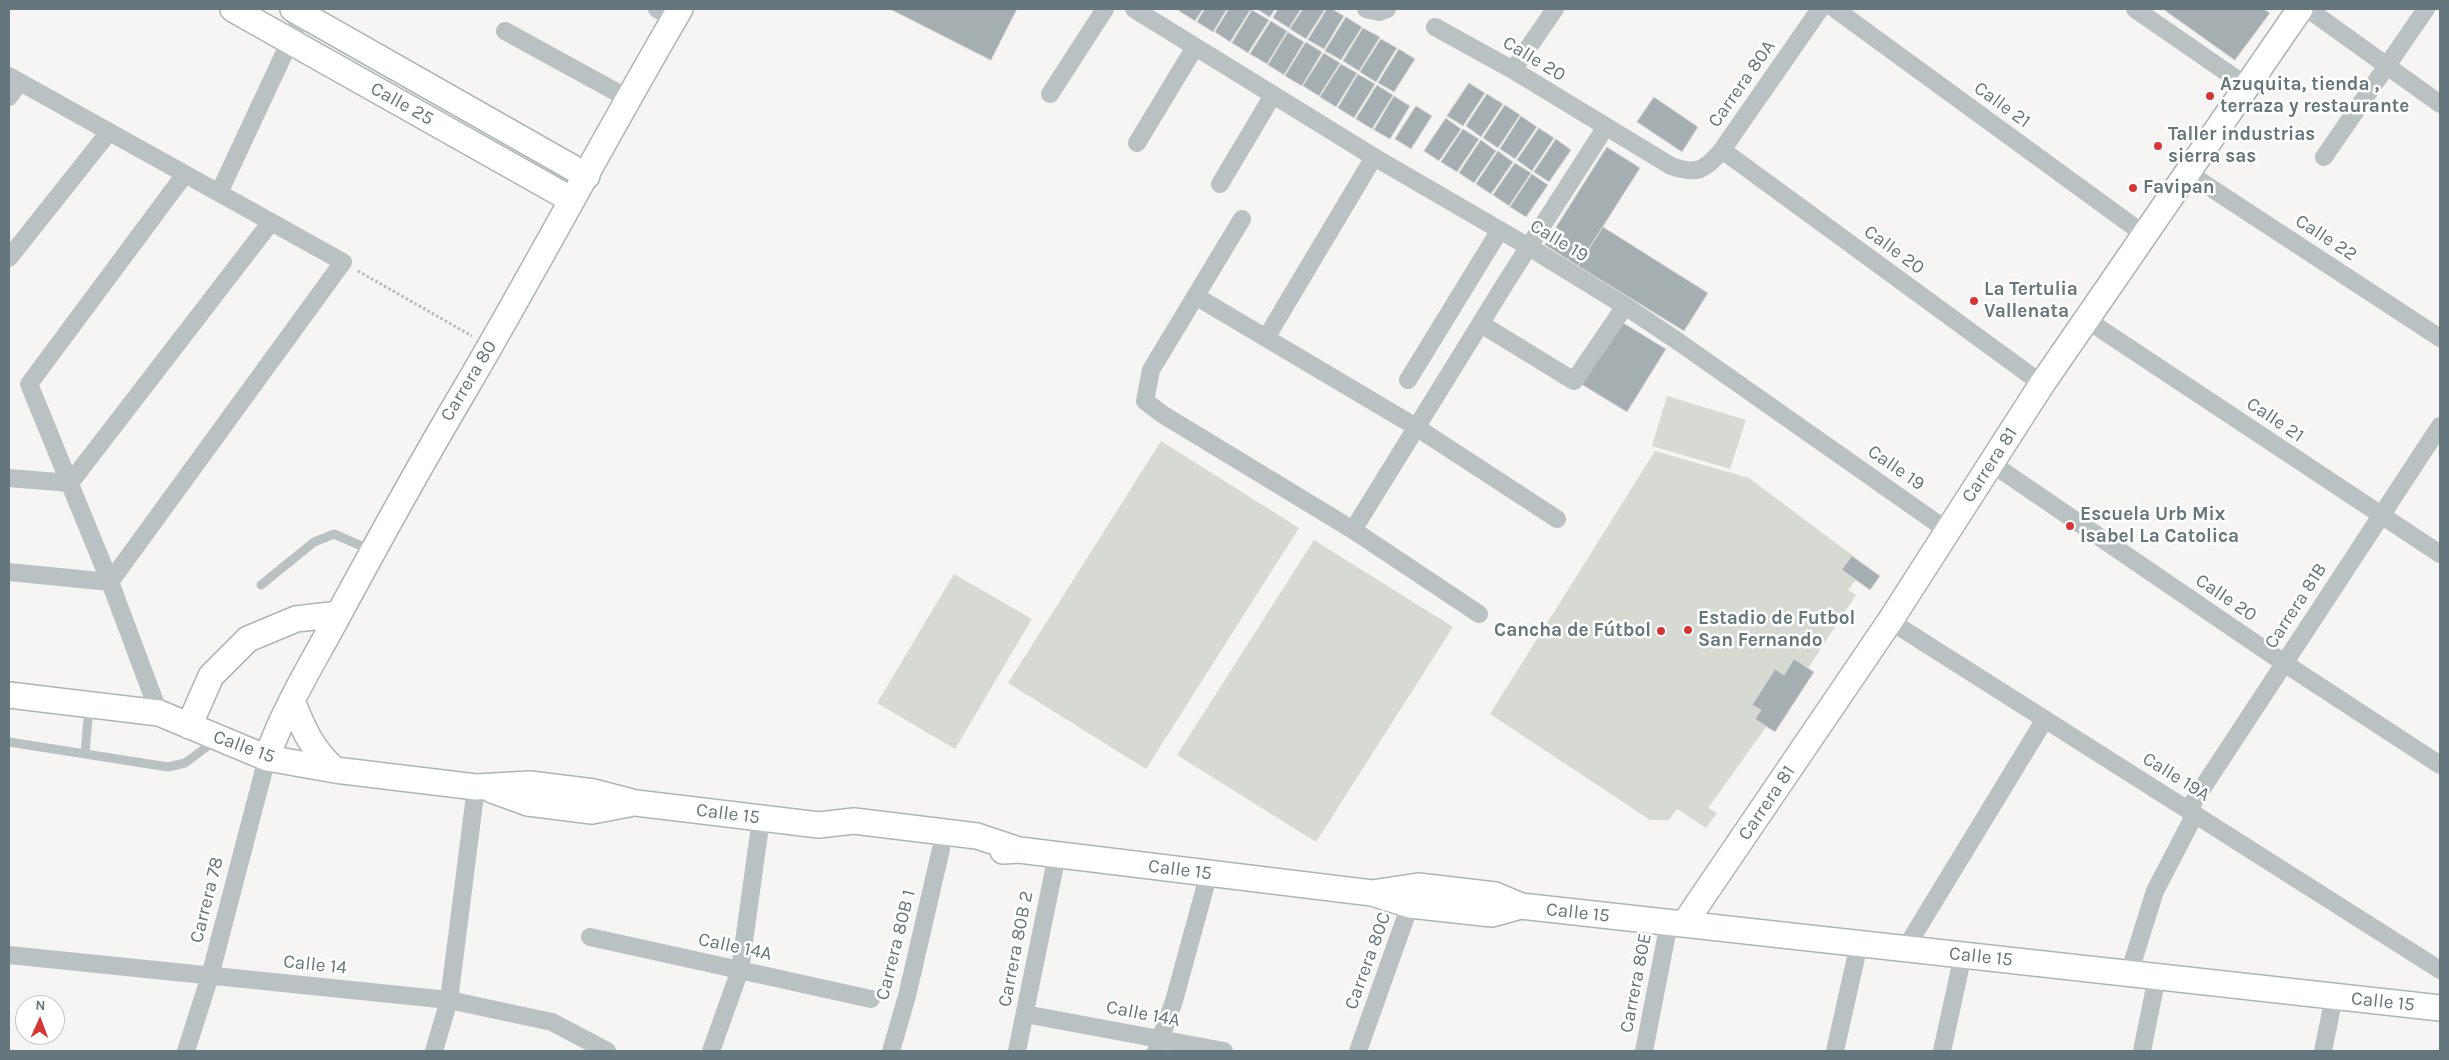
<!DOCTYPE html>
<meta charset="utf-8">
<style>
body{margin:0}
#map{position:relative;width:2449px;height:1060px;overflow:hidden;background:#f6f5f3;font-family:Karla,sans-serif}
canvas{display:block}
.frame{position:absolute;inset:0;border:10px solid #63777c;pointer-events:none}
.north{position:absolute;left:15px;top:995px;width:50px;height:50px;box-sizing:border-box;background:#fff;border:1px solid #c1c9cb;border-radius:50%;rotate:2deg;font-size:14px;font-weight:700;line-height:20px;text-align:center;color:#63777c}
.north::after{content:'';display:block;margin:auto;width:18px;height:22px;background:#d53634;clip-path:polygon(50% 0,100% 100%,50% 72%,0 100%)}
</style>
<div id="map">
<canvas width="2449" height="1060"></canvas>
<div class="frame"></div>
<div class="north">N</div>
</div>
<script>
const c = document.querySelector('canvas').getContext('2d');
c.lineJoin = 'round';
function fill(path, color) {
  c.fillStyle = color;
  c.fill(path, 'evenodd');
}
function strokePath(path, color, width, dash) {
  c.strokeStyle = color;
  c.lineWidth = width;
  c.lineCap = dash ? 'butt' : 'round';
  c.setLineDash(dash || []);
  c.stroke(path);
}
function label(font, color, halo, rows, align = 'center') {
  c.font = font + ' Karla,sans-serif';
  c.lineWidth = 5;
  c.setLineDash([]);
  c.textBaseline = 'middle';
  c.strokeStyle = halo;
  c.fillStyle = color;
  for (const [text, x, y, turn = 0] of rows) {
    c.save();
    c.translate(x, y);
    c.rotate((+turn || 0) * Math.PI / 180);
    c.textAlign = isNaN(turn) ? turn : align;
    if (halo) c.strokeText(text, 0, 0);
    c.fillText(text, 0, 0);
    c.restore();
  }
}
fill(new Path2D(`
 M1667,396L1746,420L1730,469L1652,446Z
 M1161,441L1299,528L1146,769L1008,683Z
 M1655,451L1749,478L1880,576L1870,590L1856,580L1848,590L1856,595L1808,668L1814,672L1810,678L1775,732L1766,727L1711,804L1708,808L1717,813L1706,828L1677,809L1669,820H1650L1490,714Z
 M1314,540L1453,627L1316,842L1177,755Z
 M954,574L1032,619L955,749L877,703Z`), '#d7dad2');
const building = new Path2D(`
 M890,9H1017L991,60Z
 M1181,9H1203L1195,21L1179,11Z
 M1205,9H1227L1213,32L1197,22Z
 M1229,9H1251L1230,42L1215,32Z
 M1257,9H1275L1270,17Z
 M1278,9H1301L1289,28L1273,18Z
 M1303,9H1325L1306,39L1290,29Z
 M1327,9H1332L1344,16L1324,49L1308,40Z
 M2163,9H2264L2270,13L2235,60Z
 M1252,10L1269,20L1248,53L1232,43Z
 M1346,17L1362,27L1341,60L1325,51Z
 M1271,21L1287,31L1267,64L1250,54Z
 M1363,28L1380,37L1359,71L1343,61Z
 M1288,32L1304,42L1284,75L1268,65Z
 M1381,39L1397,48L1376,82L1360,72Z
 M1306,42L1322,52L1302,86L1285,76Z
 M1399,49L1415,59L1394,92L1378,83Z
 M1324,53L1340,63L1319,96L1303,86Z
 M1341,64L1357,73L1336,107L1320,97Z
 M1358,74L1375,84L1354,118L1338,108Z
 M1469,83L1485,93L1463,126L1447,116Z
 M1377,85L1393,95L1372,129L1356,119Z
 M1487,94L1503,104L1481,137L1466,126Z
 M1394,96L1410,106L1390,139L1374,130Z
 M1654,97L1698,127L1682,152L1637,122Z
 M1505,105L1520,115L1498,148L1483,138Z
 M1416,106L1432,116L1411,149L1395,139Z
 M1521,116L1537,127L1515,159L1500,149Z
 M1446,118L1461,129L1439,161L1424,151Z
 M1539,128L1554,138L1532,171L1517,160Z
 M1463,129L1479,139L1457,172L1441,162Z
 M1556,139L1571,150L1549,182L1534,172Z
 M1481,140L1496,151L1474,183L1459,173Z
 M1607,147L1640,168L1578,266L1545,245Z
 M1498,151L1513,162L1491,194L1476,184Z
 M1515,163L1531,173L1509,206L1493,195Z
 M1532,174L1548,185L1526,217L1510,207Z
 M1603,227L1708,293L1684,331L1578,266Z
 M1620,321L1666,349L1627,412L1581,384Z
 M1852,556L1880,576L1870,590L1842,570Z
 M1794,659L1814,672L1775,732L1755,719L1761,710L1752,705L1775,669L1784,675Z`);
fill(building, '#a5afb2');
strokePath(building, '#d7d7d5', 1);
const secondary = new Path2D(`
 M233,9L572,200
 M293,9L587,176
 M9,695L159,713L267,758L335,770L476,787L530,784L594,792L636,803L819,825L854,821L977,836L1019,850
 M292,701C303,728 312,750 335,770
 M189,726L211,676L248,639L296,619L339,614
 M267,758C283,711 310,667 334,623C376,545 419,467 464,391C538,265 606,135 680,9
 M492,790L528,803L592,811L629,804
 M1003,851L1019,850L1372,893L1410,905L1492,914L1521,906
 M1372,893L1418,886L1495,895L1521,906L2440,1008
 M1684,924L1890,621L2042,384L2300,9`);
strokePath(secondary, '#adb5b7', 28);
strokePath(new Path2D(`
 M358,271L472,336`), '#b5babb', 3, [2.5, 2.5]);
strokePath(new Path2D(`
 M261,585L314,542L334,534L373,551
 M9,742L168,767L185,763L216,740
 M85,753L89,707`), '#bac1c2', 9);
strokePath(new Path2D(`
 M657,9L674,18
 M1134,9L1374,157L1529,247L1625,306L1676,340L1948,531
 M1366,9L1379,12L1387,9
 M1835,9L2145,235
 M2135,9L2245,85
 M2308,9L2440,104
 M1435,27L1513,70L1671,166C1697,175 1704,171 1722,150L1820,9
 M505,31L629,99
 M1513,70L1555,9
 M9,76L343,262L110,582
 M1050,94L1105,9
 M9,97L20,82
 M1137,143L1195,47
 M1722,150L2042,384
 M2324,157L2426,9
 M2188,173L2440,338
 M1220,184L1273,95
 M219,193L305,9
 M1242,219L1151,370L1145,401L1162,414L1353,530L1479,614
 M9,258L109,132
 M1197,297L1416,427L1557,519
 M2087,320L2440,554
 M1481,324L1574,381L1625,306
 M1266,338L1374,157
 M1408,380L1500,230
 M1991,463L2284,663L2440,765
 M9,478L70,483L271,222
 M1353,530L1508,279L1605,128
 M9,572L110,582
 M1890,621L2440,970
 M159,713L110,582L29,384L185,174
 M2188,810L2440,426
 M590,937L871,999
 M1905,949L2045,719
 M9,955L449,1000L552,1022L607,1051
 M2129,974L2155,891L2195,814
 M1025,1014L1224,1051
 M186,1051L210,976L267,758
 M434,1051L449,1000L476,787
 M711,1051L740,970L761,819
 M891,1051L907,996L941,849
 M1017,1051L1057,855
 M1156,1051L1174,1001L1209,873
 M1358,1051L1414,894
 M1644,1051L1669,923
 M1835,1051L1859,944
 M1942,1051L1963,955
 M2142,1051L2157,977
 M2323,1051L2334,997`), '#bac1c2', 18);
strokePath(secondary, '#fff', 25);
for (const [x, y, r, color] of [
 [2210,96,5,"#d53634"],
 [2158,146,5,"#d53634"],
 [2133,188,5,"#d53634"],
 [1974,301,5,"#d53634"],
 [2070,526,5,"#d53634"],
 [1688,630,5,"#d53634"],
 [1661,631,5,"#d53634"]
]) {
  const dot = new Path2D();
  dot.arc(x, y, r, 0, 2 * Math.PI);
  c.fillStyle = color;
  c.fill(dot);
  strokePath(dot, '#fff', 2);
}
label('19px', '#63777c', '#fff', [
 ["Calle 20",1534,59,31],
 ["Carrera 80A",1742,84,-55],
 ["Calle 25",402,104,29],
 ["Calle 21",2002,105,36],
 ["Calle 22",2326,238,33],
 ["Calle 19",1559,241,31],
 ["Calle 20",1894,250,36],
 ["Carrera 80",469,381,-59],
 ["Calle 21",2275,420,34],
 ["Carrera 81",1990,465,-57],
 ["Calle 19",1896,468,35],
 ["Calle 20",2226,598,34],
 ["Carrera 81B",2296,606,-57],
 ["Calle 15",244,747,20],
 ["Calle 19A",2176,777,32],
 ["Carrera 81",1767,803,-56],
 ["Calle 15",728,814,7],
 ["Calle 15",1180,870,7],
 ["Carrera 78",207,900,-76],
 ["Calle 15",1578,913,6],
 ["Carrera 80B 1",896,945,-76],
 ["Calle 14A",735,947,12],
 ["Carrera 80B 2",1016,949,-79],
 ["Calle 15",1981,957,6],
 ["Carrera 80C",1368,961,-70],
 ["Calle 14",315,965,6],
 ["Carrera 80E",1636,983,-79],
 ["Calle 15",2383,1002,6],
 ["Calle 14A",1143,1014,11]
]);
label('bold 19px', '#63777c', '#fff', [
 ["Azuquita, tienda ,",2220,85],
 ["terraza y restaurante",2220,107],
 ["Taller industrias",2168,135],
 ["sierra sas",2168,157],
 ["Favipan",2143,188],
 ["La Tertulia",1984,290],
 ["Vallenata",1984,312],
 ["Escuela Urb Mix",2080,515],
 ["Isabel La Catolica",2080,537],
 ["Estadio de Futbol",1698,619],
 ["San Fernando",1698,641],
 ["Cancha de Fútbol",1651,631,"right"]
], 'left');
</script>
